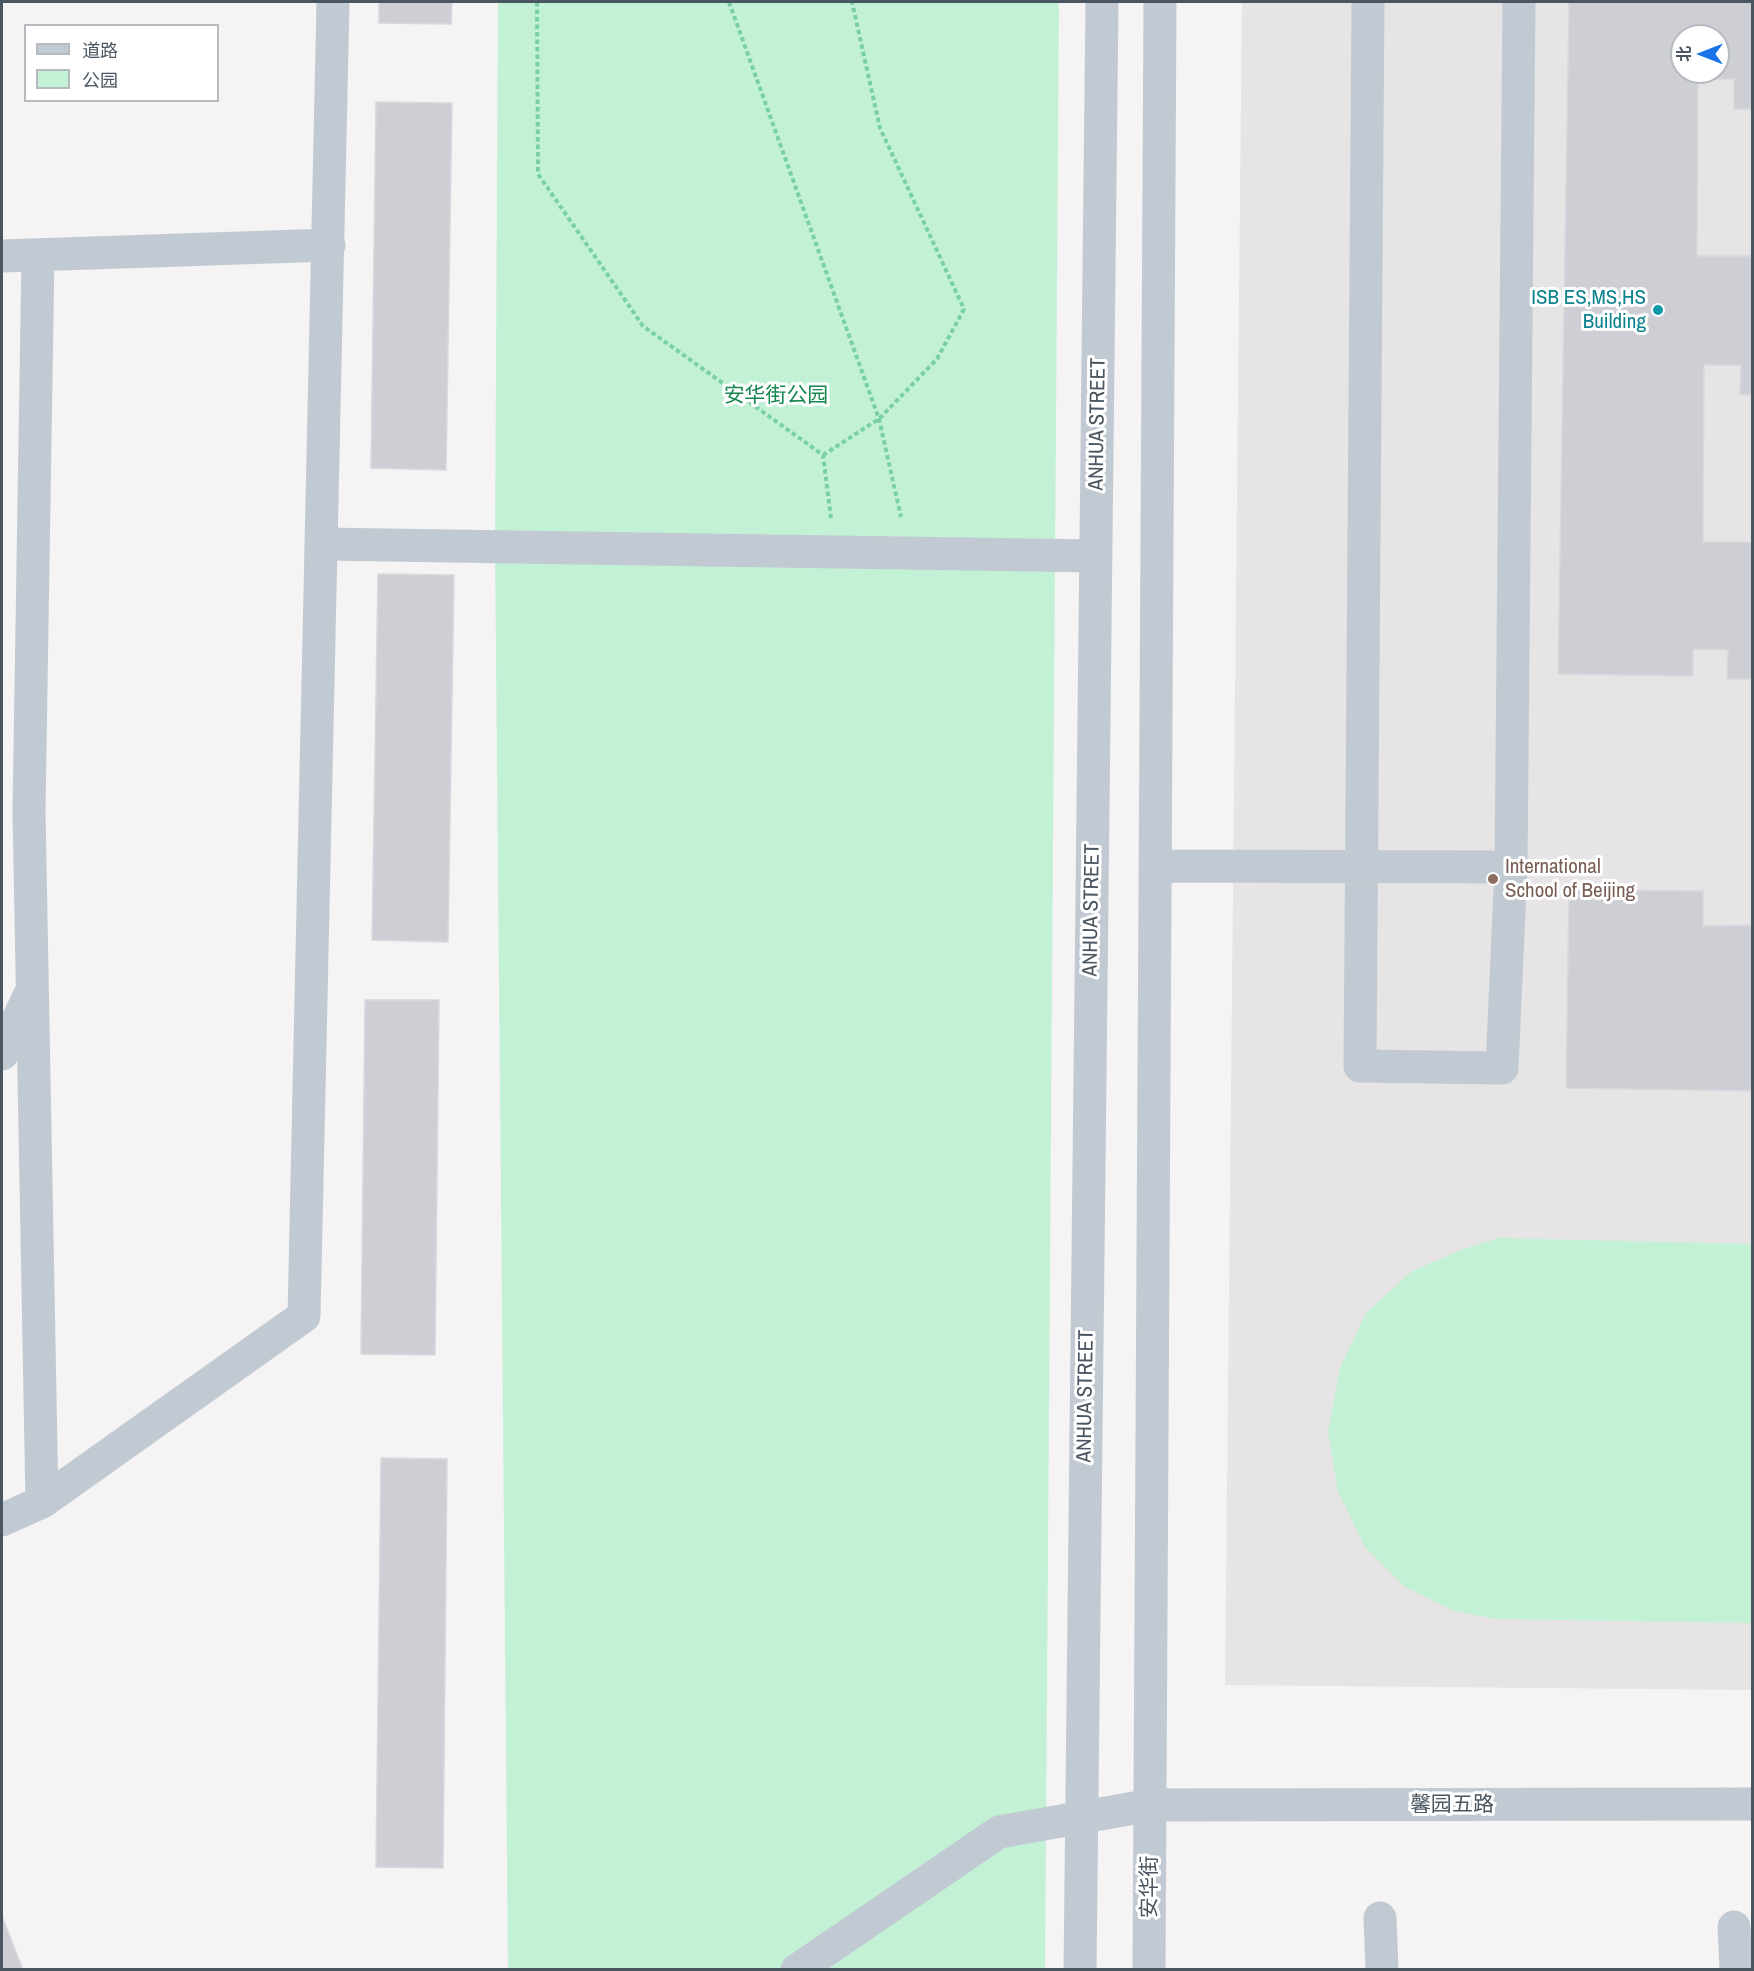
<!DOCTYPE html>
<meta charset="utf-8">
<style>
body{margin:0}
#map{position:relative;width:1754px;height:1971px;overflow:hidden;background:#f5f3f3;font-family:"Archivo Narrow","Noto Sans SC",sans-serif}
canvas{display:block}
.frame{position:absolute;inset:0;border:3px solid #4a5661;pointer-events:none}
.legend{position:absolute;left:24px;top:24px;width:195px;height:78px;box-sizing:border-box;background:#fff;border:2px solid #b7bbc0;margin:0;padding:8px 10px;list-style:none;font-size:18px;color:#4a5661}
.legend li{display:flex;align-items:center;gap:12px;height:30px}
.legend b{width:30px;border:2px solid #b7bbc0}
.north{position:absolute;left:1670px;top:24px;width:60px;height:60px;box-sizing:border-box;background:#fff;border:2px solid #b7bbc0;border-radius:50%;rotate:270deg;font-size:16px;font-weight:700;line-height:24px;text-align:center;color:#4a5661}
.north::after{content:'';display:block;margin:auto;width:21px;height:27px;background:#1a73e8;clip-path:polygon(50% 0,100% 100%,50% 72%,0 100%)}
</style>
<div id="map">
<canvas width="1754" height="1971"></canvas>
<div class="frame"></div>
<ul class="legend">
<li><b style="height:8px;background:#c1cad2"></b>道路</li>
<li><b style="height:16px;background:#c3f1d5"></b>公园</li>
</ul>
<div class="north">北</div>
</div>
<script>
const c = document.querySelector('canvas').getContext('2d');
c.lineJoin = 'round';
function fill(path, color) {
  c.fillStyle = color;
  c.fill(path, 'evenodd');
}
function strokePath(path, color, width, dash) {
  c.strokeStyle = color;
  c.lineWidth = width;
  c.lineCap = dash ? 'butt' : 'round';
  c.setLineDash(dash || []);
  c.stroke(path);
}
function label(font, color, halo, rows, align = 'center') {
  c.font = font + ' "Archivo Narrow","Noto Sans SC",sans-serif';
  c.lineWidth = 6;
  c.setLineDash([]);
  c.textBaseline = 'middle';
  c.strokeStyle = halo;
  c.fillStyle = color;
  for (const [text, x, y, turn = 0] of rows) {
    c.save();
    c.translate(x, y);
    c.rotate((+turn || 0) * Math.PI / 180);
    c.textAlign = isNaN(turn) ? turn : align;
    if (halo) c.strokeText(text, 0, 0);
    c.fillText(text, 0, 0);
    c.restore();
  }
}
fill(new Path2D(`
 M1242,2H1752V1690L1225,1685ZM1682,36H1718V72H1682Z`), '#e6e4e5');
fill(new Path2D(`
 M498,2H1059L1045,1969H508L495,545Z
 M1499,1238L1752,1244V1623L1496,1619L1454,1611L1404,1586L1365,1547L1338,1491L1328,1432L1340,1368L1366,1313L1412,1271L1461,1250Z`), '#c3f1d5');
const building = new Path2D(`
 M379,2H452L451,24L379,23Z
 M1569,2H1752V109H1734V79H1698L1697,256H1752V395H1740L1741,365H1704L1703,542H1752V679H1727L1728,650L1693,649V676L1558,674ZM1682,36H1718V72H1682Z
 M376,102L452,103L446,470L371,468Z
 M378,574L454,575L448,942L372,940Z
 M1569,890L1703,891V926L1752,925V1091L1566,1088Z
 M365,1000H439L435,1355L361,1354Z
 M381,1458L447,1459L443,1868L376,1867Z
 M2,1916L23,1970H2Z`);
fill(building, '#cdcfd5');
strokePath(building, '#d7d9de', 1.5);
strokePath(new Path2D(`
 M537,2L538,174L643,326L823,455L831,518
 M729,2L879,419L901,517
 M823,455L879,419L937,359L964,309L880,128L852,2`), '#7ad0a6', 4, [4.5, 3]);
strokePath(new Path2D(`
 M1368,2L1360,1066L1502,1068L1511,867
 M38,255L29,811L42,1502
 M2,256L329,245
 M322,544L1096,556
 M1156,866L1511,867L1519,2
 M2,1054L29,996
 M2,1520L42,1502L304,1316L333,2
 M1380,1918L1382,1970
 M1734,1927L1736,1970
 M797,1970L999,1832L1151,1805L1752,1804
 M1080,1970L1102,2
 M1149,1970L1160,2`), '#c1cad2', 33);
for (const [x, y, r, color] of [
 [1658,310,6,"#0f9aa8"],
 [1493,879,6,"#8d6e63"]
]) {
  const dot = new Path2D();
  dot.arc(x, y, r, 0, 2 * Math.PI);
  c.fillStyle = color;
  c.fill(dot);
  strokePath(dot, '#fff', 2);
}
label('21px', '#0d838f', '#fff', [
 ["ISB ES,MS,HS",1646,298],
 ["Building",1646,322]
], 'right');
label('21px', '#17864f', '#fff', [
 ["安华街公园",776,396]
]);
label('21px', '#4a5661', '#fff', [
 ["ANHUA STREET",1098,424,-89],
 ["ANHUA STREET",1092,910,-89],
 ["ANHUA STREET",1086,1396,-89],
 ["馨园五路",1452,1805],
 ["安华街",1150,1887,-90]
]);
label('21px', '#785e54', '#fff', [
 ["International",1505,867],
 ["School of Beijing",1505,891]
], 'left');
</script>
